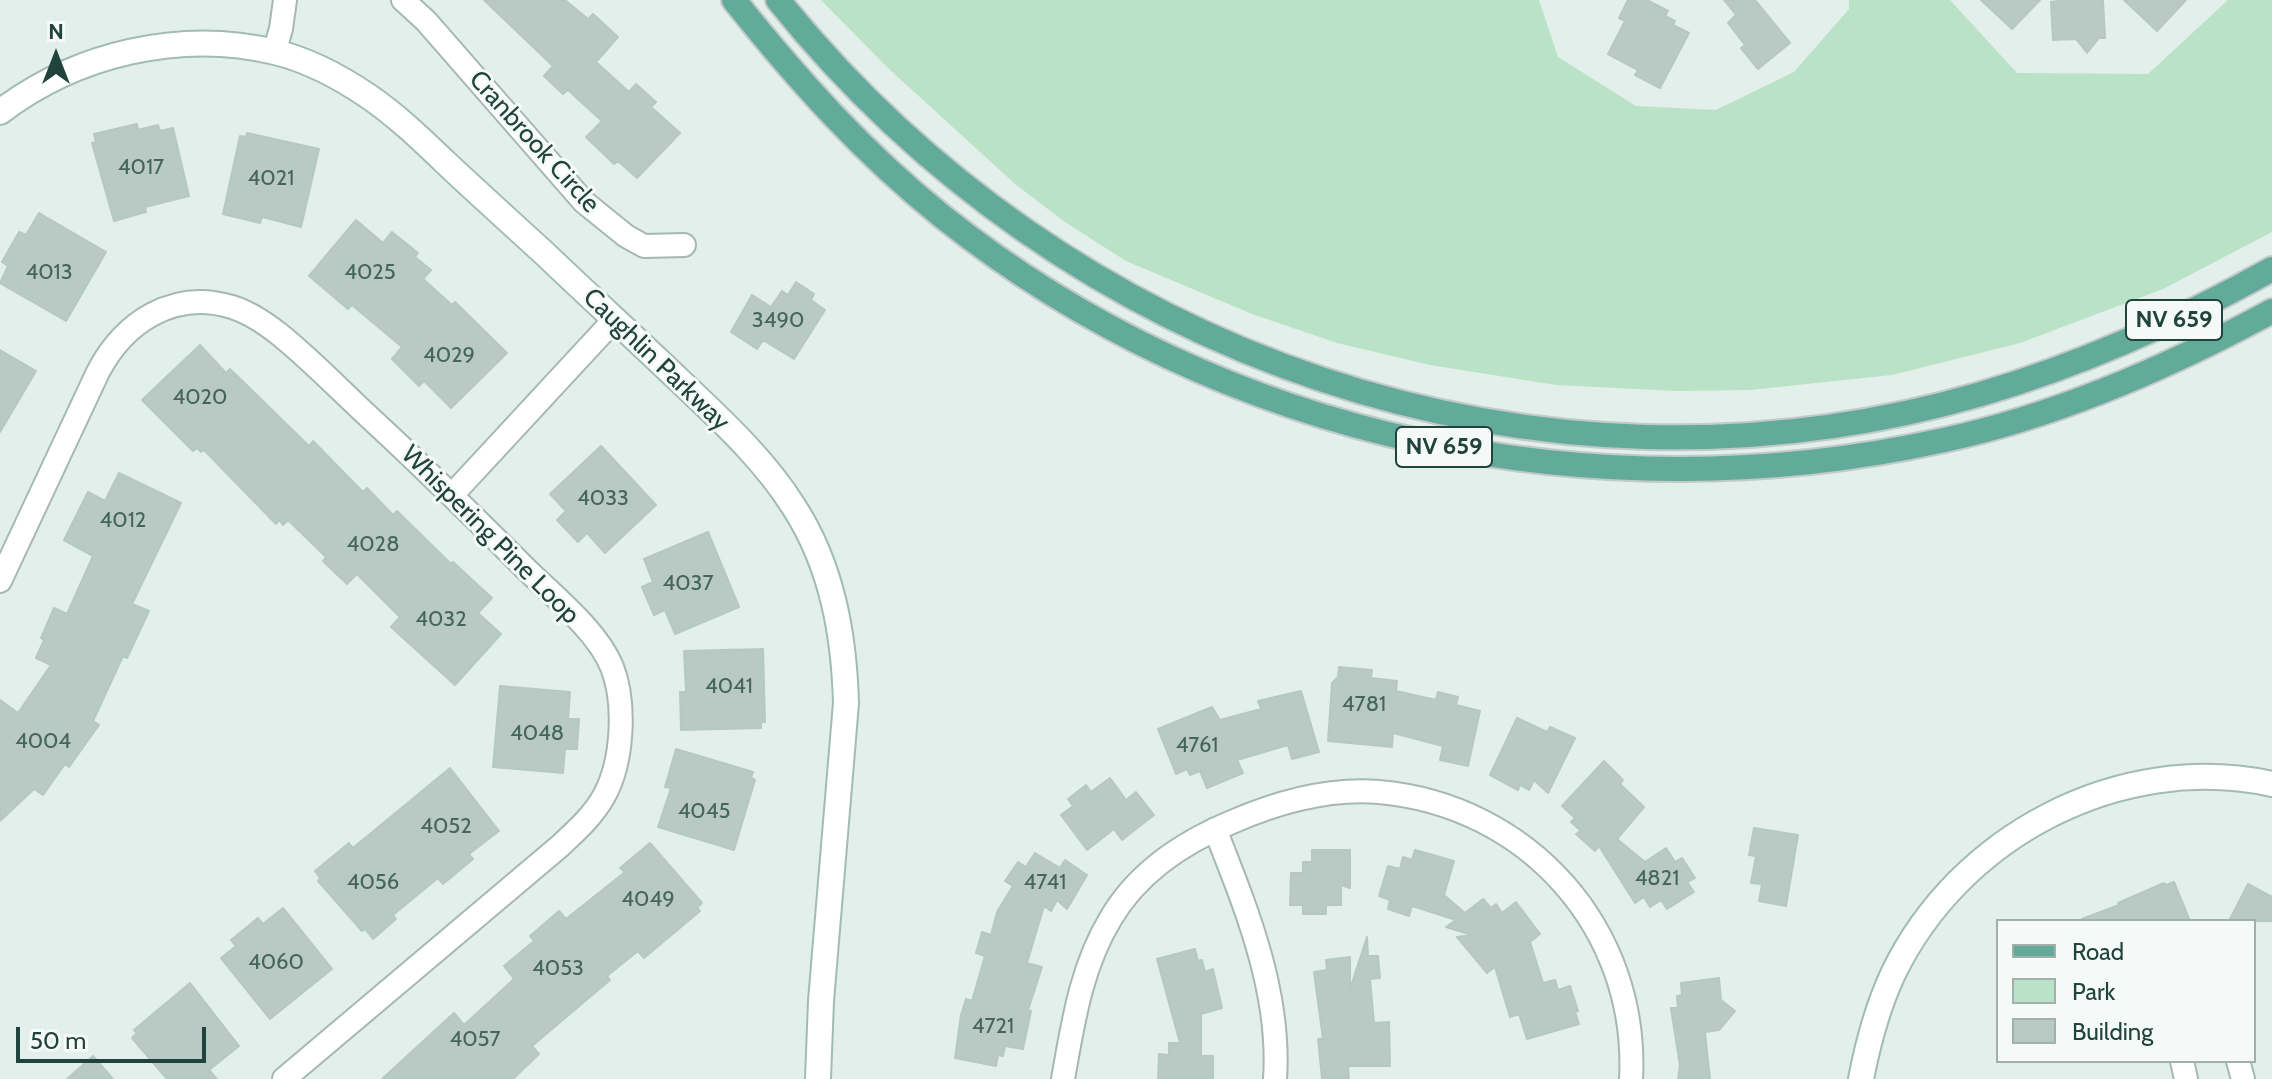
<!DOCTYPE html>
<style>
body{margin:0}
#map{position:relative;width:2272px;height:1079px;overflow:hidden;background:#e3efea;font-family:Cabin,sans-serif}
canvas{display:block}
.legend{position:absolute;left:1996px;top:919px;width:260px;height:144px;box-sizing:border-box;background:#f5faf8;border:2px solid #a0b1ac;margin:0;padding:10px 14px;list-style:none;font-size:24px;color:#20433b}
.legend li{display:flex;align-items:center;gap:16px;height:40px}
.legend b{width:40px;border:2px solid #a0b1ac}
.north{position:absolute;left:16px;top:16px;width:80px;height:80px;-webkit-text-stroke:6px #f5faf8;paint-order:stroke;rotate:0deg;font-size:22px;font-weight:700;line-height:32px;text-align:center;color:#20433b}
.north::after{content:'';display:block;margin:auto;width:28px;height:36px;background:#20433b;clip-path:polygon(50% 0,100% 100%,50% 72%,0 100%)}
.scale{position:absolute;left:16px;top:1027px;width:190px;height:36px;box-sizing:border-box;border:4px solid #20433b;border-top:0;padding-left:10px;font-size:24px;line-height:28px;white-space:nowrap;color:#20433b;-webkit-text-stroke:6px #f5faf8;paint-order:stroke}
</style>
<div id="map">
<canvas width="2272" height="1079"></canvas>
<ul class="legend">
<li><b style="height:10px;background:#62aa9a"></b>Road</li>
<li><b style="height:22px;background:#bae2c6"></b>Park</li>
<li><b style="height:22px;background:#b8cac3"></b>Building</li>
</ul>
<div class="north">N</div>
<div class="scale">50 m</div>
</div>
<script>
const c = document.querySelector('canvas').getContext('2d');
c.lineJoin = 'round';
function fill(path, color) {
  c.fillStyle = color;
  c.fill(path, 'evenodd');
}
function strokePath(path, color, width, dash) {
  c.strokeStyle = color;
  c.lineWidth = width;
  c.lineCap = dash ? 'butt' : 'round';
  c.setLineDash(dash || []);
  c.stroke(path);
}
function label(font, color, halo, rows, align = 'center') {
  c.font = font + ' Cabin,sans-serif';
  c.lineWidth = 6;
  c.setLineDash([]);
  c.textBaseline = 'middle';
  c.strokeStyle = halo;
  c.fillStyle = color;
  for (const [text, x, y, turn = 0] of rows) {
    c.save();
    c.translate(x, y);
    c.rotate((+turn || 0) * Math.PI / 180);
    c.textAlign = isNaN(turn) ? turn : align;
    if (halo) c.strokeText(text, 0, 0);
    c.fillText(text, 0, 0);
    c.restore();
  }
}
fill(new Path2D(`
 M821,0H1539L1558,57L1636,106L1716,110L1794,72L1849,9V0H1950L2017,73L2148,74L2228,0H2272V232L2163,289L2020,343L1892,375L1750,390L1676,391L1556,385L1430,365L1337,343L1252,314L1126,261L1065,222L1015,184L888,68Z`), '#bae2c6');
const building = new Path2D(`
 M484,0H565L588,19L593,14L618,37L596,62L629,92L636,84L656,102L651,107L680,133L637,178L618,161L614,164L586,137L602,121L568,90L563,94L544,76L553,66Z
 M1628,0H1647L1668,11L1665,16L1675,21L1673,25L1689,33L1660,88L1635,75L1638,70L1608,54L1625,21L1619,18Z
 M1724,0H1755L1790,43L1758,69L1741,48L1745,45L1728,23L1736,15Z
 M1981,0H2040L2012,29Z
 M2065,0H2103L2105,38H2099L2087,53L2076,39L2053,40L2051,2Z
 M2124,0H2186L2157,31Z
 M137,124L138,130L158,125L160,131L173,128L189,196L145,207L146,212L114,221L92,143L96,142L94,134Z
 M247,133L319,149L301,227L262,217L260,223L223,214L240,136L246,137Z
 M39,213L106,252L66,321L0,283L8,266L2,262L19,232L26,235Z
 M356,220L383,243L392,232L418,253L415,257L431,270L423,279L452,305L455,302L507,353L451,408L424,381L419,386L392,359L402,347L352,305L348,309L309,276Z
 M796,282L814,294L811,300L825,310L794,359L763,340L757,349L731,332L752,295L771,307L782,291L788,295Z
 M200,345L226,373L230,369L309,446L313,441L363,492L367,488L393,515L397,511L451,564L453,562L492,598L478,613L501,634L455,685L391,627L400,617L357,574L347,584L323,561L326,557L288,520L283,525L279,520L276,524L204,450L201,452L197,448L193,451L142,400Z
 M0,350L36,371L0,432Z
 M601,446L656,505L605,553L587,533L578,542L557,520L566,511L550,494Z
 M119,473L181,503L132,604L149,611L127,658L123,656L93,721L99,725L69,767L65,764L43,795L34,789L0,821V700L18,713L51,665L36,658L44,640L41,638L54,608L67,614L93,556L64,540L88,492L105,501Z
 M708,532L739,607L675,634L665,610L654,615L642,587L653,582L644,559Z
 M763,649L765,722H761V728L681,730L680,692H686L684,651Z
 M1339,667L1372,670L1371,678L1397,681L1396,691L1436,700L1438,692L1458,697L1456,705L1480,711L1468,766L1440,760L1443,746L1393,733L1392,747L1328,741L1332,683L1338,677Z
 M500,686L570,692L568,719H579L577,749H565L563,773L493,767Z
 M1301,691L1319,752L1292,759L1288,745L1237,760L1243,773L1207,788L1200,771L1190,775L1187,769L1176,774L1158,729L1212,707L1220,720L1261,709L1258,701Z
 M1517,718L1547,732L1550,727L1575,738L1548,793L1534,780L1529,790L1520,785L1518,790L1490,775Z
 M676,749L753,772L751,778L755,780L734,850L658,827L671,788L665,787Z
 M1604,761L1623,780L1620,784L1644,807L1617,839L1645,862L1666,848L1675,862L1682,858L1695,878L1687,882L1694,892L1667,909L1661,900L1650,907L1644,897L1635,903L1599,846L1595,851L1576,834L1581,831L1571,822L1575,818L1562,806Z
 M450,768L499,831L469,854L473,859L443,884L438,878L393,915L396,919L373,939L365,929L362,931L318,881L320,878L315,871L349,843L353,848Z
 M1110,778L1126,800L1136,792L1154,815L1122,840L1114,829L1087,850L1061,815L1073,806L1068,799L1086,785L1091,792Z
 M1754,828L1798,835L1786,906L1759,901L1762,884L1751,883L1756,856L1749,855Z
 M650,843L702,903L697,908L700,911L644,958L638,951L607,976L610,980L532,1046L539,1054L513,1079H382L454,1013L464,1025L514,979L504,966L534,941L530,936L559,911L566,919L625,872L620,868Z
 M1312,850H1350V888L1341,885V905H1326V914H1303V905H1290L1291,873H1303V862H1312Z
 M1415,850L1454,861L1444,895L1465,913L1483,899L1491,908L1496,904L1502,913L1516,902L1540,934L1530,942L1543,983L1555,980L1558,990L1570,986L1578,1011L1575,1012L1579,1024L1527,1039L1519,1014L1510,1017L1495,967L1487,973L1457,937L1472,935L1446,927L1456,920L1412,906L1409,916L1388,909L1390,900L1379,896L1388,866L1400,869L1403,857L1412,860Z
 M1035,853L1060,868L1065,860L1087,875L1067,909L1057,900L1051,911L1044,906L1027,963L1042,967L1028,1010L1031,1011L1023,1049L1005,1046L1003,1056L998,1055L996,1066L955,1058L961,1015L966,999L972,1001L985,956L976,953L982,932L991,935L997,912L1013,886L1005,881L1018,862L1026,867Z
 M2174,882L2190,921H2082V919L2119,905L2118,903L2164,883L2166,885Z
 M2248,884L2272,897V921H2229Z
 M283,908L332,969L270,1019L221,958L236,946L231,940L258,918L263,924Z
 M1367,937L1368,956H1378L1380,978L1370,979L1374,1023L1389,1022L1390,1066H1348L1349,1078H1322L1318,1039H1323L1314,972L1327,970L1326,960L1350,957V989Z
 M1195,949L1198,961L1202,960L1205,972L1213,969L1222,1008L1201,1014V1056H1213V1079L1158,1078L1159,1054L1169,1055V1043H1180L1157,959Z
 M1719,978L1721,1000L1735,1011L1719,1030L1705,1032L1710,1079H1678L1680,1066L1671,1008H1678L1677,996L1682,995L1681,983Z
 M190,983L239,1046L209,1070L217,1079H167L132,1038L137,1033L134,1030Z
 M93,1056L113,1079H67Z`);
fill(building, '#b8cac3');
strokePath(building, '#b5c9c2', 2);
const street = new Path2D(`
 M403,0L426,21L584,202L626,236L644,246L684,245
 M274,52L281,29L285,0
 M452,495L615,319
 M0,581L98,372C124,322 174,289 232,307C248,312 265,323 279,334C310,359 338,388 368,416C421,465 473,516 524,567C552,595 597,630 612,667C626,703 623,762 604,796C593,816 576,831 560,846L284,1079
 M1215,829C1246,908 1281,992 1275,1079
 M2182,1061L2186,1079
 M2238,1061L2243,1079
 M1063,1079C1073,1023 1081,967 1111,918C1138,872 1184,842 1232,822C1278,802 1329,788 1379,792C1528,805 1639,929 1631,1079`);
const secondary = new Path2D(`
 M0,112C76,54 180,29 275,52C308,60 340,77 368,96C396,115 421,139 446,163C478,193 511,223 544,253C589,296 635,338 680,381C721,420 764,459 794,507C832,566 844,634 846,703L821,1001L818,1079
 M1861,1079C1868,1043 1877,1008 1893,974C1959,836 2120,751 2272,784`);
const primary = new Path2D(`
 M734,0C797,79 863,153 943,217C1223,440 1596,517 1944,440C2059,415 2169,367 2272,311
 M778,0C1064,356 1537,523 1981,394C2083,364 2179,321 2272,269`);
strokePath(street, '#a5b8b2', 26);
strokePath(secondary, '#a0bcb3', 28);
strokePath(primary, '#c1cac8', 28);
strokePath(street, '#fff', 22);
strokePath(secondary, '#fff', 24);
strokePath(primary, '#62aa9a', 24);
label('22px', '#46655d', null, [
 ["4017",141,168],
 ["4021",271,179],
 ["4013",49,273],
 ["4025",370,273],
 ["3490",778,321],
 ["4029",449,356],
 ["4020",200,398],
 ["4033",603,499],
 ["4012",123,521],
 ["4028",373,545],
 ["4037",688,584],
 ["4032",441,620],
 ["4041",729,687],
 ["4781",1364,705],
 ["4048",537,734],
 ["4004",43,742],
 ["4761",1197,746],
 ["4045",704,812],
 ["4052",446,827],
 ["4821",1657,879],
 ["4056",373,883],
 ["4741",1045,883],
 ["4049",648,900],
 ["4060",276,963],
 ["4053",558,969],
 ["4721",993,1027],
 ["4057",475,1040]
]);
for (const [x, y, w] of [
 [2174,320,96],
 [1444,447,96]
]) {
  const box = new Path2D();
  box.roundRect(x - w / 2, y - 20, w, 40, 6);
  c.fillStyle = '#f5faf8';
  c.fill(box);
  strokePath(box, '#20433b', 2);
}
label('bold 24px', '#20433b', null, [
 ["NV 659",2174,320],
 ["NV 659",1444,447]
]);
label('26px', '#20433b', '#f5faf8', [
 ["Cranbrook Circle",534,142,48],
 ["Caughlin Parkway",656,360,44],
 ["Whispering Pine Loop",490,535,45]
]);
</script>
